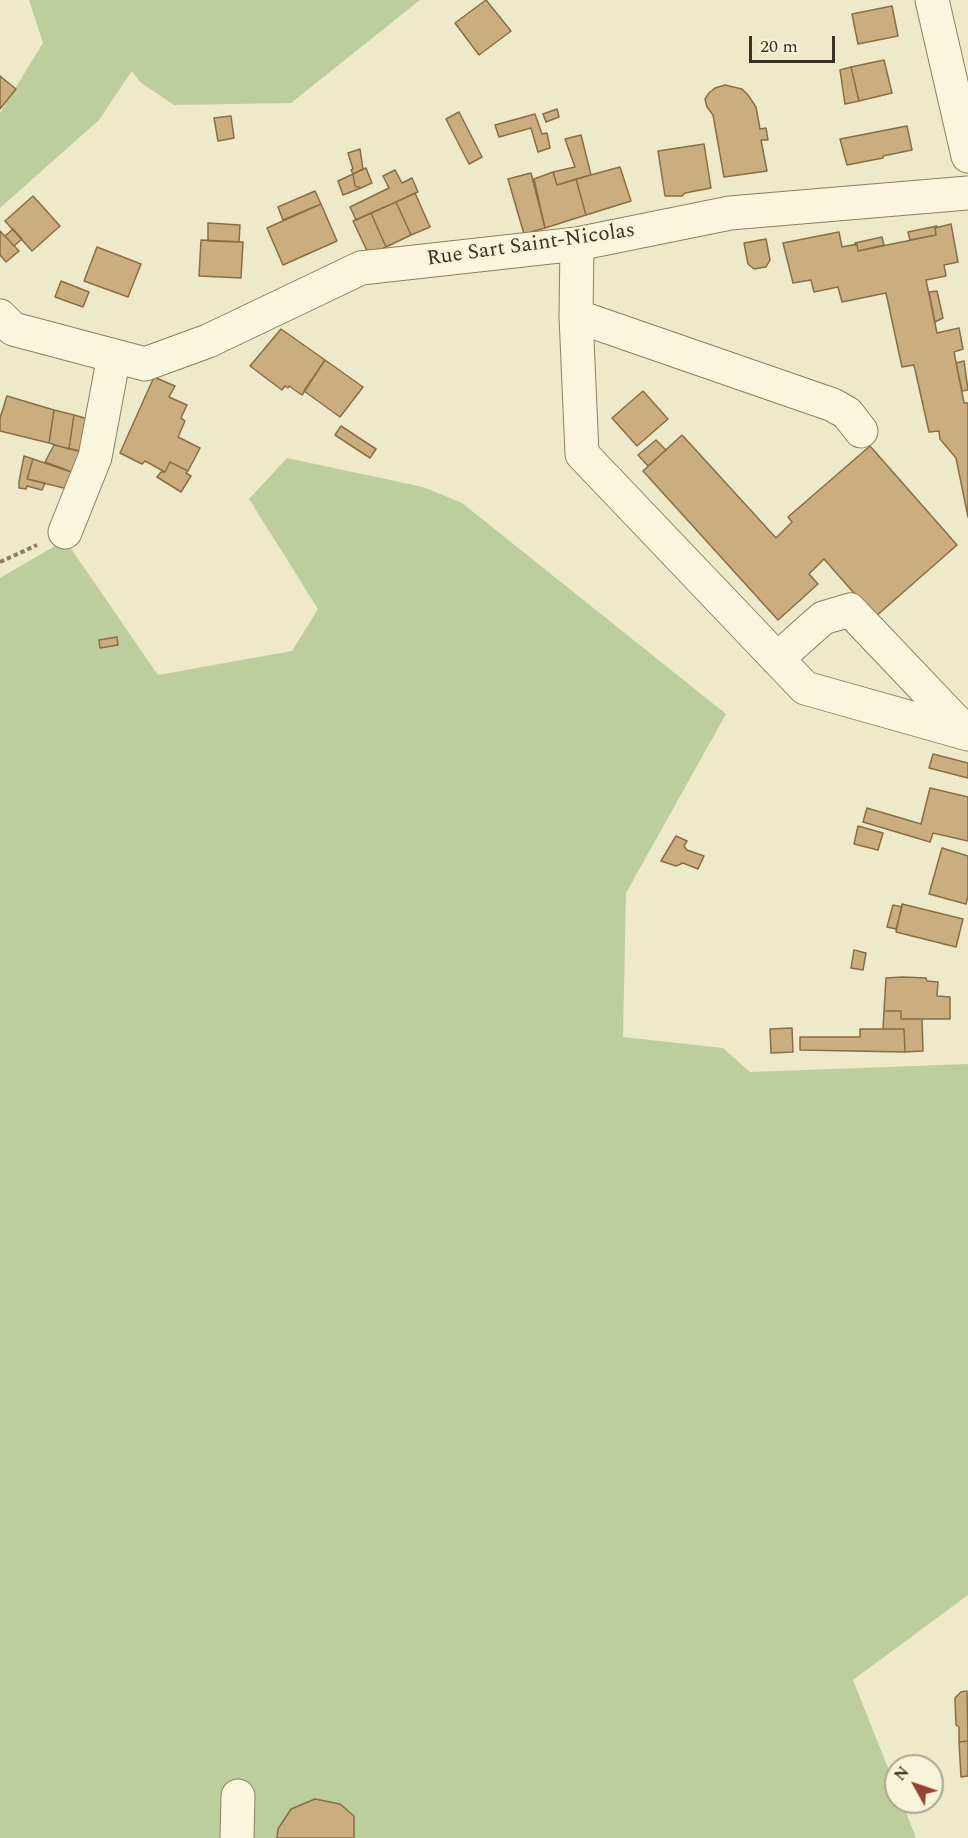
<!DOCTYPE html>
<style>
body{margin:0}
#map{position:relative;width:968px;height:1838px;overflow:hidden;background:#eeeac9;font-family:Spectral,serif}
canvas{display:block}
.north{position:absolute;left:884px;top:1754px;width:60px;height:60px;box-sizing:border-box;background:#f6f3d9;border:2px solid #aba68f;border-radius:50%;rotate:310deg;font-size:16px;font-weight:700;line-height:24px;text-align:center;color:#3b3321}
.north::after{content:'';display:block;margin:auto;width:21px;height:27px;background:#98432f;clip-path:polygon(50% 0,100% 100%,50% 72%,0 100%)}
.scale{position:absolute;left:749px;top:36px;width:86px;height:27px;box-sizing:border-box;border:3px solid #3b3321;border-top:0;padding-left:8px;font-size:18px;line-height:21px;white-space:nowrap;color:#3b3321;-webkit-text-stroke:4px #f6f3d9;paint-order:stroke}
</style>
<div id="map">
<canvas width="968" height="1838"></canvas>
<div class="north">N</div>
<div class="scale">20 m</div>
</div>
<script>
const c = document.querySelector('canvas').getContext('2d');
c.lineJoin = 'round';
function fill(path, color) {
  c.fillStyle = color;
  c.fill(path, 'evenodd');
}
function strokePath(path, color, width, dash) {
  c.strokeStyle = color;
  c.lineWidth = width;
  c.lineCap = dash ? 'butt' : 'round';
  c.setLineDash(dash || []);
  c.stroke(path);
}
function label(font, color, halo, rows, align = 'center') {
  c.font = font + ' Spectral,serif';
  c.lineWidth = 5;
  c.setLineDash([]);
  c.textBaseline = 'middle';
  c.strokeStyle = halo;
  c.fillStyle = color;
  for (const [text, x, y, turn = 0] of rows) {
    c.save();
    c.translate(x, y);
    c.rotate((+turn || 0) * Math.PI / 180);
    c.textAlign = isNaN(turn) ? turn : align;
    if (halo) c.strokeText(text, 0, 0);
    c.fillText(text, 0, 0);
    c.restore();
  }
}
fill(new Path2D(`
 M29,0H420L291,103L174,105L140,82L132,71L99,120L0,208V113L43,43Z
 M287,458L423,487L462,503L726,714L626,893L623,1037L723,1048L750,1072L968,1064V1595L853,1680L896,1788V1802H902L916,1838H0V578L65,540L158,675L292,651L318,609L249,499Z`), '#becd9d');
const building = new Path2D(`
 M486,0L511,31L479,55L455,23Z
 M892,6L898,36L858,44L852,14Z
 M884,60L892,93L859,101L851,67Z
 M851,67L859,101L845,104L840,70Z
 M0,76L16,89L0,109Z
 M725,85L742,89L748,95L756,107L760,129L766,128L768,140H761L767,171L724,177L713,115L707,107L705,99L709,93L715,88Z
 M557,109L559,117L546,122L543,114Z
 M459,112L482,157L469,164L446,119Z
 M535,114L542,134L547,133L550,148L538,152L531,128L499,137L495,125Z
 M231,116L234,138L218,141L214,118Z
 M907,126L912,150L883,156V158L847,165L840,139Z
 M581,135L591,175L557,185L553,172L575,167L565,139Z
 M704,144L711,188L685,193L682,196H665L658,151Z
 M360,149L363,169L353,174L351,170L353,169L348,153Z
 M620,167L631,201L586,215L576,179Z
 M366,168L372,183L361,188L355,186L353,174Z
 M395,170L402,183L412,178L418,192L356,220L350,207L389,188L383,176Z
 M553,172L557,185L576,179L586,215L545,228L534,179Z
 M531,173L545,228L524,234L508,179Z
 M353,174L355,186L361,188L343,195L338,181Z
 M315,191L321,204L283,220L278,207Z
 M415,193L430,227L411,235L396,202Z
 M33,196L60,226L32,251L5,221Z
 M396,202L411,235L386,247L371,213Z
 M321,204L337,241L283,265L267,228Z
 M371,213L386,247L369,255L353,221Z
 M208,223L240,225L239,242L208,241Z
 M951,224L958,262L944,265L946,276L926,280L937,333L959,328L963,349L954,352L964,403H968V517L956,458L940,439L939,431L929,432L914,365L902,367L886,293L842,302L838,287L814,292L811,280L793,283L783,243L839,232L842,247L857,244L858,251L936,235L935,228Z
 M937,226L935,228L936,235L910,240L908,232Z
 M13,229L22,239L14,246L5,236Z
 M0,231L19,251L6,262L0,255Z
 M882,237L884,245L858,251L857,244L855,245V243Z
 M766,239L770,260L766,267L754,269L748,264L744,243Z
 M201,240L243,242L241,278L199,276Z
 M97,247L141,264L128,297L84,281Z
 M61,281L89,292L83,307L55,297Z
 M937,291L943,318L935,322L929,292Z
 M281,329L325,360L302,395L289,386L288,388L285,386L282,390L250,366Z
 M325,360L363,387L340,417L304,391Z
 M964,361L968,390L962,391L956,363Z
 M154,377L175,386L169,397L187,405L181,418L185,421L178,437L200,448L188,471L170,462L165,472L145,461L142,464L120,453Z
 M643,391L668,419L637,446L612,418Z
 M7,396L54,410L49,443L0,431V418Z
 M54,410L74,415L69,449L49,443Z
 M74,415L95,421L89,453L69,449Z
 M341,426L376,449L370,458L335,435Z
 M682,435L776,538L792,522L788,517L870,446L957,545L875,617L824,559L809,574L818,584L778,620L643,471Z
 M656,440L666,450L648,466L638,455Z
 M54,445L89,453L80,475L45,462Z
 M24,456L33,459L27,479L45,483L42,490L27,486L26,489L19,488V482Z
 M33,459L80,475L72,490L27,479Z
 M170,462L188,471L186,473L191,476L181,492L157,477L161,472H165Z
 M117,637L118,645L100,648L99,640Z
 M933,754L968,763V778L929,768Z
 M930,788L968,797V841L933,833L930,842L863,822L867,808L921,824Z
 M858,826L883,833L878,850L854,844Z
 M676,836L687,841L684,846L687,850L704,856L698,869L683,863L676,866L661,861Z
 M942,848L968,856V896L966,904L929,894Z
 M902,904L963,919L956,947L896,932Z
 M893,905L902,907L896,929L887,927Z
 M854,950L866,953L863,970L851,968Z
 M903,977L926,978L927,981L938,982L937,996L950,997V1019H901V1011H884L886,978Z
 M884,1011H901V1019H922L923,1051L905,1052L904,1029H883Z
 M792,1028L793,1052L771,1053L770,1029Z
 M860,1029H904L905,1052L800,1050V1037H860Z
 M967,1691L968,1741L959,1742V1727L956,1725L955,1698L961,1692Z
 M968,1741V1776L961,1777L959,1742Z
 M315,1799L340,1804L354,1816V1838H277L278,1829L291,1809Z`);
fill(building, '#cbae80');
strokePath(building, '#896d44', 1.5);
const minor = new Path2D(`
 M932,0L968,156
 M577,244L576,316L582,454L805,688L968,734
 M0,316L13,329L145,364L208,341L361,268L577,244L730,213L968,193
 M576,316L833,405L847,413L861,431
 M65,532L95,457L114,356
 M777,659L823,618L850,610L967,733
 M237,1838L238,1796`);
strokePath(minor, '#8b7f5e', 35);
strokePath(new Path2D(`
 M0,562L37,545`), '#8b7f5e', 4, [4.5, 3]);
strokePath(minor, '#f9f6dd', 33);
label('21px', '#3b3321', '#f6f3d9', [
 ["Rue Sart Saint-Nicolas",531,246,-8]
]);
</script>
